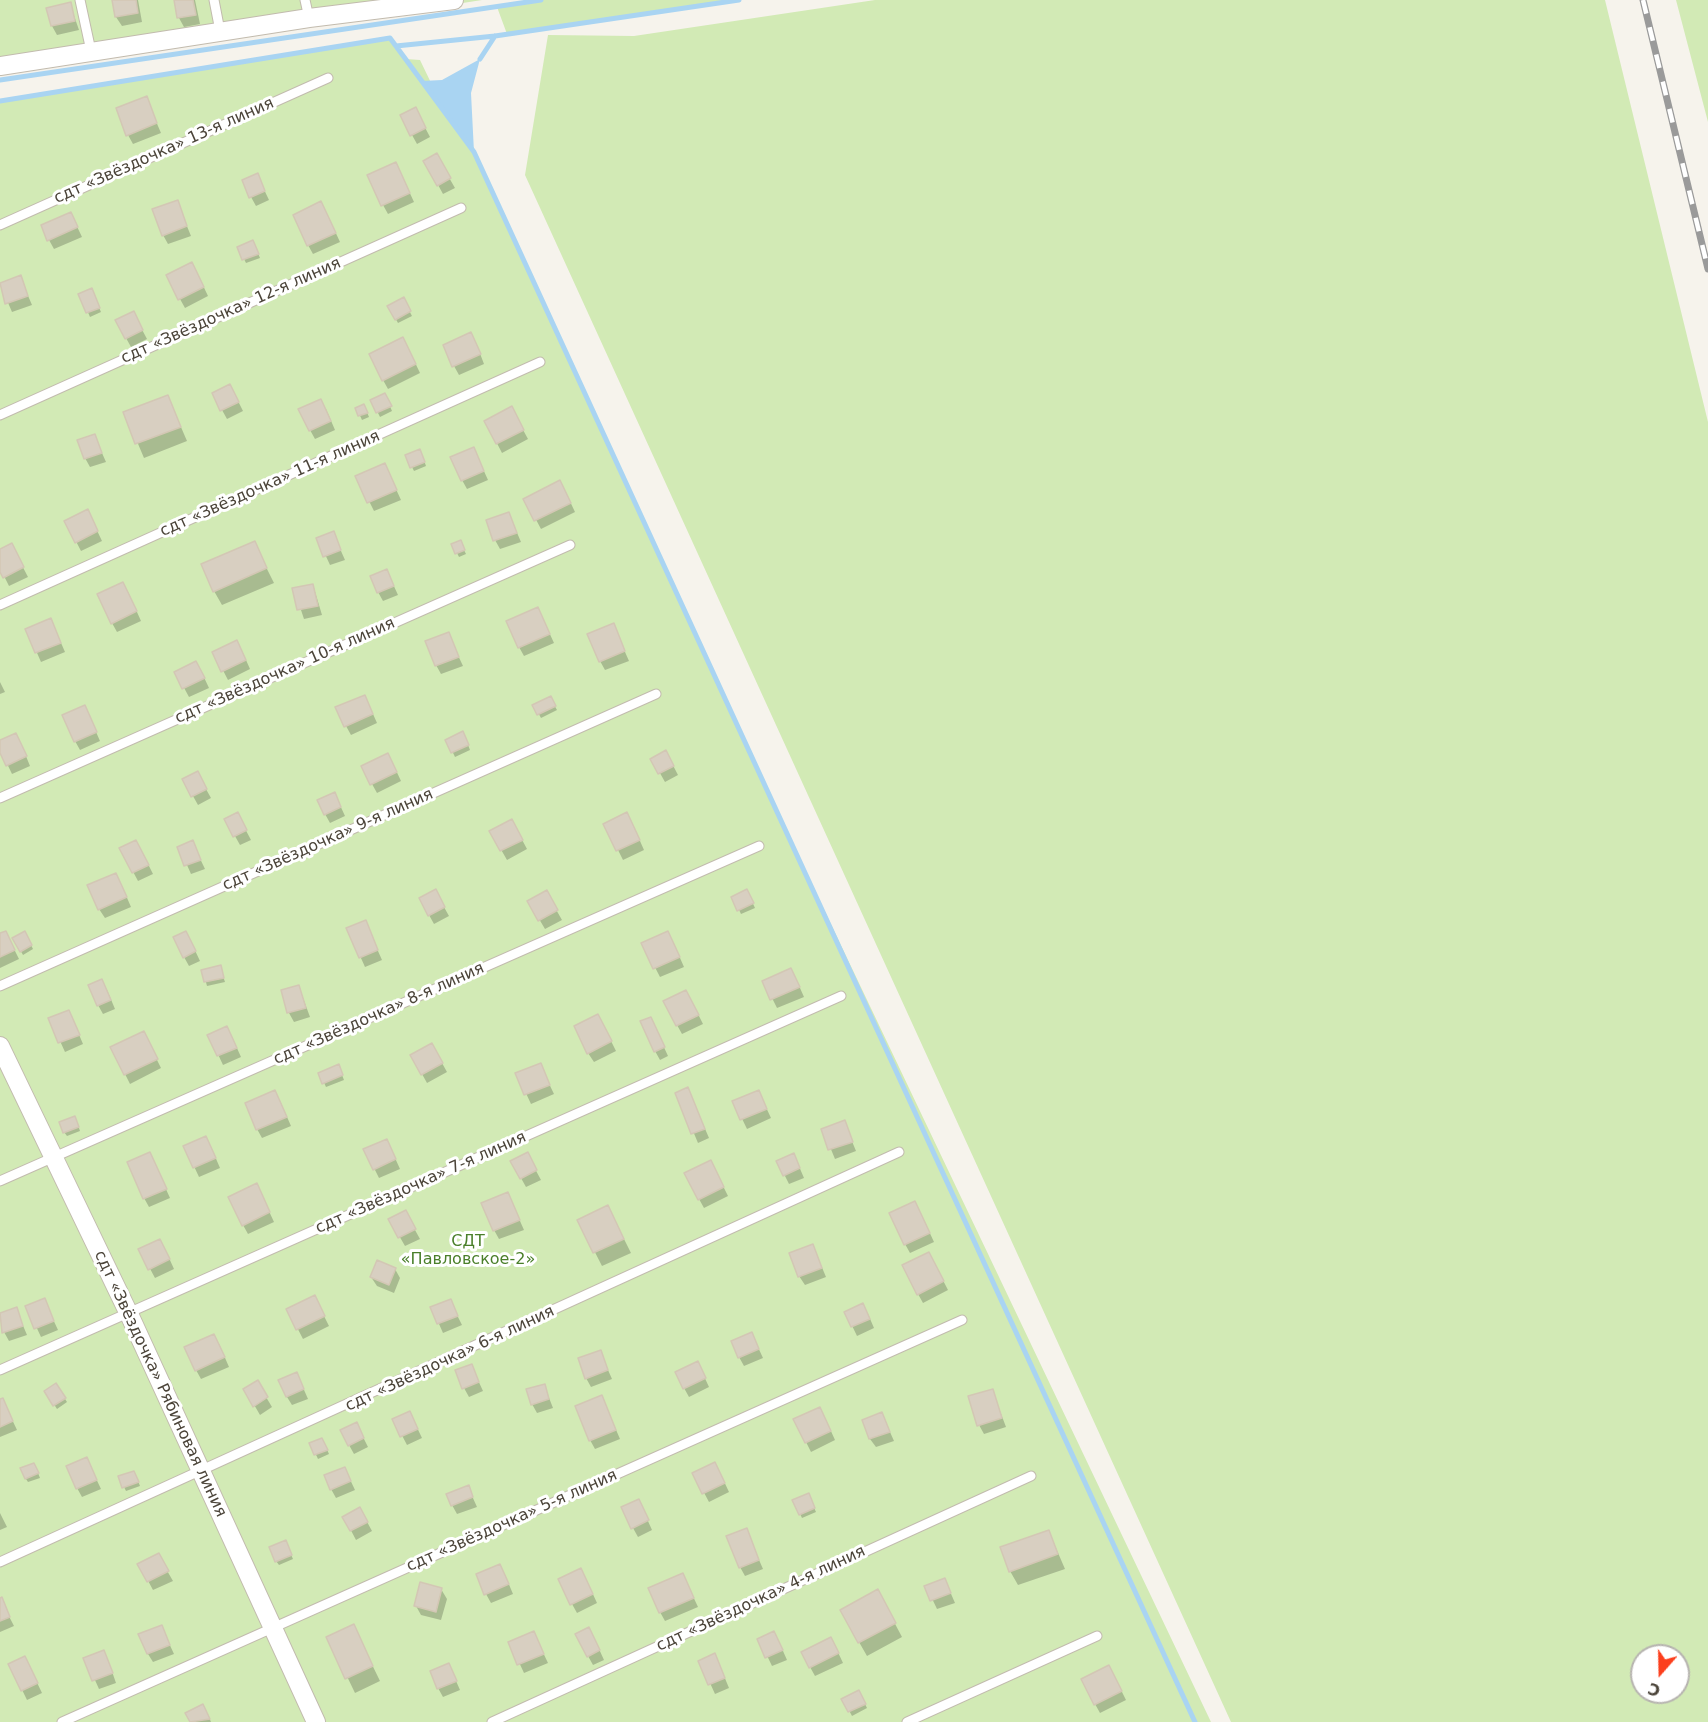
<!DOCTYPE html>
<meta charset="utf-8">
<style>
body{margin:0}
#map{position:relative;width:1708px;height:1722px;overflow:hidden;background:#f6f3ec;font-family:"DejaVu Sans",sans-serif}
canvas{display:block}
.north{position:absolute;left:1630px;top:1644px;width:60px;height:60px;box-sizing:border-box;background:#fff;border:2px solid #b7b4b0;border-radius:50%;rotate:200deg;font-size:16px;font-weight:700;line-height:24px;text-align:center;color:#4b4439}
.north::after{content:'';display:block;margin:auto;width:21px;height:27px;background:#fc3f1d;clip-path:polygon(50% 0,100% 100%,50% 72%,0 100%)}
</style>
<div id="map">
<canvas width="1708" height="1722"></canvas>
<div class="north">С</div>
</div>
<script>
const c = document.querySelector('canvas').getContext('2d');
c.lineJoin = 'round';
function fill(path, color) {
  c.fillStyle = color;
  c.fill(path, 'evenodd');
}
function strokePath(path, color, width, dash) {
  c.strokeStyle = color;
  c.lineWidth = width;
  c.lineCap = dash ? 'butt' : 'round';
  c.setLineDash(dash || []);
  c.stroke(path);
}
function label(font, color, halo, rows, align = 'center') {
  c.font = font + ' "DejaVu Sans",sans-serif';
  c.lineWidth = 6;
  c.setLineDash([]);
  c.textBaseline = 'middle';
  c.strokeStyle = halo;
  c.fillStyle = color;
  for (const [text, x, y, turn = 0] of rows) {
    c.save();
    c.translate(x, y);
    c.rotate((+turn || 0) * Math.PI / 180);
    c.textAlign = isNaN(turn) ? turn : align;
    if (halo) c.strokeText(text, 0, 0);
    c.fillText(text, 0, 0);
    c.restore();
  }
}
fill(new Path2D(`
 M0,0H482L0,75Z
 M541,0H739L507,34L497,7Z
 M875,0H1605L1708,422V1722H1231L525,175L548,35L634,36ZM1642,1656H1678V1692H1642Z
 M1676,0H1708V122Z
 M390,38L406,59L420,60L446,114L474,152L757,769L1211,1722H0V101Z`), '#d2eab5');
fill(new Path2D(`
 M480,59L471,93L474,152L422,81L442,80Z`), '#a9d4f2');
fill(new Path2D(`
 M113,0H138L142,22L122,26L116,17Z
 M175,0H195L200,24L184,27L179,18Z
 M70,4L79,30L57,35L52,26Z
 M146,98L161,133L133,144L128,135Z
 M420,118L430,137L417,144L412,135Z
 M436,155L455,188L443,194L425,161Z
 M400,172L414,202L388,214L383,205Z
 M257,175L269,200L256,206L251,197Z
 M177,202L191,236L168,244L163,235Z
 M326,212L340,242L313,254L308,245Z
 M71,214L82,237L54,249L49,240Z
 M255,246L260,258L246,263L244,259Z
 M197,273L208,296L185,308L180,299Z
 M20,277L32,305L12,312L0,284Z
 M80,294H93L101,312L90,317Z
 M403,299L412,316L398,323L389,307Z
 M138,322L147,339L131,347L126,338Z
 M476,343L484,364L459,375L454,366Z
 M408,348L420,373L388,389L383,380Z
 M235,395L243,411L227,419L222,410Z
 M385,395L392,411L380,417L372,401Z
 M168,397L187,441L144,458L125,413Z
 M326,409L335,430L315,439L310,430Z
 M357,409L366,410L369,417L362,420Z
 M516,417L528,439L502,453L486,422Z
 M94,435L106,462L90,467L85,458Z
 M422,455L426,466L414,471L412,467Z
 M478,458L488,480L467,489L462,480Z
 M389,474L401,500L374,511L357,477Z
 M565,491L575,512L541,529L525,499Z
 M509,514L521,542L500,549L495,540Z
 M92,520L102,541L81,551L66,522Z
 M333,533L345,560L330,565L318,539Z
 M254,543L274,583L222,605L214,591Z
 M462,546L466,554L459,557L457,553Z
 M0,550L16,554L28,577L9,586L0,568Z
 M387,571L398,595L383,601L378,592Z
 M313,585L322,615L304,619L294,589Z
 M128,592L141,621L117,632L112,623Z
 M542,617L554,643L524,656L519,647Z
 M51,620L65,652L41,662L27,630Z
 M613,625L629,661L605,670L600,661Z
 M448,634L463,666L441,674L436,665Z
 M242,651L250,669L228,680L214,653Z
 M201,671L209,688L189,697L176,673Z
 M0,682L5,692L0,694Z
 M550,698L557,710L541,718L534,705Z
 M369,705L377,723L351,735L346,726Z
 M89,716L100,741L80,750L75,741Z
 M465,737L470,750L455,757L447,740Z
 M0,742L21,744L30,766L12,774L0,749Z
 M666,752L678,775L665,782L652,759Z
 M393,764L401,781L377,793L372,784Z
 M184,780L202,782L211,798L198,805Z
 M339,803L345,816L330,823L325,814Z
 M226,820L242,823L251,840L240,845Z
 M512,821L527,849L507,860L491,832Z
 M632,823L644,850L623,860L605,824Z
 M192,842L205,869L191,874L179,847Z
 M121,849L141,850L153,874L138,881Z
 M121,884L131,907L105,918L99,909Z
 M435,891L449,916L434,924L429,915Z
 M747,891L755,908L741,914L733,897Z
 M546,892L562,920L545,929L529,902Z
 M365,922L382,960L365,967L348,929Z
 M25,933L33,949L23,955L14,939Z
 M0,935L10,941L19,959L0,968Z
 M191,942L200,961L189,966L184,957Z
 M673,942L684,967L660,977L643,944Z
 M220,967L225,982L207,986L203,971Z
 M796,979L804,997L777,1008L764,982Z
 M299,987L310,1017L294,1022L289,1013Z
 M107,990L115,1009L103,1014L98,1005Z
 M691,1000L703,1024L682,1034L677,1025Z
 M69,1011L83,1044L65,1052L50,1019Z
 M603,1025L616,1051L594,1062L588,1053Z
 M655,1028L668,1056L660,1060L655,1051Z
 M209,1035L232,1037L241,1057L223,1065Z
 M148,1042L161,1068L130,1084L112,1048Z
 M432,1045L447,1072L427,1083L412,1056Z
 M540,1065L554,1094L531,1104L517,1074Z
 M340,1070L344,1080L326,1087L320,1074Z
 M688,1089L709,1138L698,1143L677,1093Z
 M280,1101L291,1126L262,1138L257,1129Z
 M763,1101L771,1118L747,1129L734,1102Z
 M77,1122L80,1131L67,1136L64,1132Z
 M844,1122L856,1151L835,1159L823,1130Z
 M185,1147H211L220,1168L199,1177Z
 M391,1149L400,1169L379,1178L365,1150Z
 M150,1154L170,1198L149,1207L144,1198Z
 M527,1154L541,1180L526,1187L512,1162Z
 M778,1162L798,1164L804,1178L789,1184Z
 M715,1170L728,1196L704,1208L699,1199Z
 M261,1194L274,1222L248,1234L243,1225Z
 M508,1194L524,1230L499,1239L494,1230Z
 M608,1207L631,1253L602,1266L579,1221Z
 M405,1212L420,1239L405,1246L390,1220Z
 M920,1212L934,1242L910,1253L905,1244Z
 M813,1246L826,1277L805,1285L799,1276Z
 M165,1249L174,1269L155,1278L140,1250Z
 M934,1263L948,1290L923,1303L918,1294Z
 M395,1269L400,1278L394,1293L377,1286L371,1277Z
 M44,1300L58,1330L41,1337L27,1307Z
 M450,1301L462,1325L443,1333L432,1308Z
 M319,1306L329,1326L303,1339L288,1310Z
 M16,1309L27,1335L9,1341L4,1332L0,1314Z
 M846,1313L868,1314L874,1328L857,1336Z
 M756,1343L763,1358L744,1366L739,1357Z
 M219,1344L229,1367L201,1379L196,1370Z
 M600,1352L612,1379L591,1387L586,1378Z
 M471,1365L483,1391L469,1397L464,1388Z
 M702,1372L709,1387L689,1397L684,1388Z
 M257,1382L272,1407L260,1415L245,1389Z
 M301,1383L308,1399L292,1405L287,1397Z
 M56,1385L67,1402L57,1409L46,1392Z
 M544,1385L553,1408L537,1413L532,1404Z
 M992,1390L1006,1427L984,1434L979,1425Z
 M602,1397L620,1439L595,1449L590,1440Z
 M0,1401L7,1409L17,1430L0,1437Z
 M410,1413L422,1438L407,1445L394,1420Z
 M882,1414L894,1441L876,1447L870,1439Z
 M825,1418L835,1440L811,1452L795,1420Z
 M361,1433L368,1447L354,1454L349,1445Z
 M324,1443L329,1454L318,1459L311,1444Z
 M36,1468L40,1478L28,1482L26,1479Z
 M91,1468L101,1489L82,1497L77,1488Z
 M345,1469L355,1490L336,1498L331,1489Z
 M720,1473L729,1492L709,1502L694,1474Z
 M136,1476L140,1486L126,1491L124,1487Z
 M468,1487L477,1507L457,1514L452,1505Z
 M810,1499L816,1512L802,1518L794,1501Z
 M360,1509L372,1531L356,1540L344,1517Z
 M643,1510L652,1530L638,1537L633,1528Z
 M0,1513L7,1527L0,1530Z
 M746,1530L763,1569L745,1576L740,1567Z
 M1049,1532L1065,1569L1018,1585L1010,1571Z
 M287,1546L293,1559L279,1565L276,1561Z
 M158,1555L173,1581L153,1590L139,1564Z
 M505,1575L513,1594L491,1603L486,1594Z
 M683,1575L698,1607L665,1621L660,1612Z
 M586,1579L597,1603L577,1613L572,1604Z
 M945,1580L955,1603L937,1609L926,1586Z
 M441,1589L447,1599L441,1620L421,1615L416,1606Z
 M0,1599L14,1626L0,1632Z
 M885,1605L902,1637L867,1656L859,1642Z
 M161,1626L174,1654L153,1662L148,1654Z
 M328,1637L359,1638L380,1681L355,1693Z
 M594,1638L604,1660L593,1665L588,1656Z
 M759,1639L779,1642L787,1660L772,1666Z
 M538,1642L548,1663L524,1673L510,1643Z
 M836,1648L843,1663L815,1676L810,1667Z
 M85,1658L108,1660L116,1683L99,1689Z
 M700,1661L719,1664L729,1688L715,1694Z
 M10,1665L29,1666L42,1693L27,1700Z
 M449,1665L460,1690L443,1697L438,1688Z
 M1114,1676L1126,1700L1100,1713L1095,1704Z
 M859,1692L867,1708L852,1716L843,1699Z
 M187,1714L208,1715L211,1722H191Z`), '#0003');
strokePath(new Path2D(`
 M396,46L495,36L739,0
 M480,59L495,36
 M0,80L541,0
 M0,101L390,38L474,152L1195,1722`), '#a9d4f2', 5);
const building = new Path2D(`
 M112,0H136L138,13L115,17Z
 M174,0H193L196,15L177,18Z
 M71,2L75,21L51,26L46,8Z
 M147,96L157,123L126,136L116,108Z
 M416,107L426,128L410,136L400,115Z
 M437,153L451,178L437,186L423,161Z
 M396,162L410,193L381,206L367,175Z
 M258,173L265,191L249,198L242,180Z
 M178,200L187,226L162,236L152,209Z
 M321,201L336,233L307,246L293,215Z
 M71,212L78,227L47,241L41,225Z
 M253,240L259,254L242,260L237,247Z
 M192,262L204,287L178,300L166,275Z
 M21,275L28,296L5,304L0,283Z
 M92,288L100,308L86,313L78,294Z
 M404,297L411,311L395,320L387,306Z
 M134,311L143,330L125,339L115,320Z
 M471,332L481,354L452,367L443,345Z
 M403,337L416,364L382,381L369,354Z
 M230,384L239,402L220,411L212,393Z
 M385,393L392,406L376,413L370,400Z
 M168,395L181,427L135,444L123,412Z
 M321,399L331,421L309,431L298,409Z
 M364,404L368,413L358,416L355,408Z
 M512,406L524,430L496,444L484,421Z
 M95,434L102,453L84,459L77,440Z
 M474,447L484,471L461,481L450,457Z
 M420,449L425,462L410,468L405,455Z
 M385,463L397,490L367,503L355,476Z
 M560,480L571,503L534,521L523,499Z
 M88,509L98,531L75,543L64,521Z
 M509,512L517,533L493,541L486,520Z
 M334,531L341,550L323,557L316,538Z
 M461,540L465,550L455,554L451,544Z
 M255,541L267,568L213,592L201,564Z
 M12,543L24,567L3,578L0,572V549Z
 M387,569L394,586L377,593L370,576Z
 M123,582L137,611L111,624L97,594Z
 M313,584L318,606L297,610L292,588Z
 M538,607L550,634L518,648L506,621Z
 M51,618L61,643L35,653L25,629Z
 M614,623L625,651L599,662L587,634Z
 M449,632L459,657L435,666L425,641Z
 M237,640L246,660L221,672L212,652Z
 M196,661L205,678L182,689L174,672Z
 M365,695L373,714L344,727L335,707Z
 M551,696L556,706L537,715L532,705Z
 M85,705L97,732L74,742L62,715Z
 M463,731L469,745L451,753L445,740Z
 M16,733L27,756L6,766L0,753V740Z
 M666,750L674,766L658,774L650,759Z
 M388,753L397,772L370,785L361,766Z
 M198,771L207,789L191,797L182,779Z
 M335,792L341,807L324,815L317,800Z
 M238,812L247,830L233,837L224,819Z
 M627,812L640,840L616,851L603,824Z
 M512,819L523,840L500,851L489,831Z
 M136,840L149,865L132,873L119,848Z
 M193,840L201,860L184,866L177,847Z
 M116,873L127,897L98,910L87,885Z
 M436,889L445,907L428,916L419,898Z
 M747,889L754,903L737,911L731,897Z
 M547,890L558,910L538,921L527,901Z
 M366,920L378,950L359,958L346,928Z
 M6,931L15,950L0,957V933Z
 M25,931L32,945L20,952L12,938Z
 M186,931L196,951L183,958L173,937Z
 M668,931L680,957L653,969L641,943Z
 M221,965L224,978L204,982L201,970Z
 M791,968L800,987L770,1000L762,981Z
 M102,979L111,1000L97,1006L88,985Z
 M299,985L306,1008L287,1013L281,990Z
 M686,990L699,1015L676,1026L663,1001Z
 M69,1010L80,1035L58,1043L48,1018Z
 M598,1014L612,1041L587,1054L574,1026Z
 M651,1017L665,1047L654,1052L640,1021Z
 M227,1026L237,1048L217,1056L207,1035Z
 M144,1031L158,1059L124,1075L110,1047Z
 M432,1043L443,1063L421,1075L410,1055Z
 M541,1063L550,1085L524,1095L515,1073Z
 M339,1064L343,1075L322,1084L318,1073Z
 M688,1087L705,1129L691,1134L675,1093Z
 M275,1090L287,1117L256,1130L245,1103Z
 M759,1090L767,1109L740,1120L732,1101Z
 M75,1116L79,1127L63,1133L59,1122Z
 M845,1120L853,1142L828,1150L821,1129Z
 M206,1136L216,1158L193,1168L183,1146Z
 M387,1139L396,1159L373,1170L363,1149Z
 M150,1152L167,1189L143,1199L127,1162Z
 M528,1152L537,1170L520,1179L510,1161Z
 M794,1153L800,1168L783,1176L776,1161Z
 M711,1160L724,1187L698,1200L684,1173Z
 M257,1183L270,1212L242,1226L228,1197Z
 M508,1192L520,1220L493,1231L481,1203Z
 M915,1201L930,1233L904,1245L889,1213Z
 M608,1205L624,1239L593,1253L577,1220Z
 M406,1210L416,1229L398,1238L388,1219Z
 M160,1239L170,1259L148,1270L138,1249Z
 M813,1244L822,1268L798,1277L789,1253Z
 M929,1252L944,1281L917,1295L902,1265Z
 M377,1260L396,1268L389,1285L370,1277Z
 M315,1295L325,1316L296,1330L286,1309Z
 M45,1298L54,1321L34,1329L25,1306Z
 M451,1299L458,1316L437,1324L430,1307Z
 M863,1303L870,1319L851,1327L844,1312Z
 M17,1307L23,1326L2,1333L0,1313Z
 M752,1332L759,1349L738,1358L731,1341Z
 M214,1334L225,1357L195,1371L184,1347Z
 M601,1350L608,1370L585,1379L578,1358Z
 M698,1361L706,1378L683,1389L675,1372Z
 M472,1364L479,1382L462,1389L455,1370Z
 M297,1372L304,1389L286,1397L278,1380Z
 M258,1380L268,1397L253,1407L243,1389Z
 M56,1383L66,1398L53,1406L44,1391Z
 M545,1384L549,1399L531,1405L526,1389Z
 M993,1389L1002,1418L977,1426L968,1396Z
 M602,1395L616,1430L589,1441L575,1406Z
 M3,1398L13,1421L0,1427V1399Z
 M820,1407L831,1431L805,1443L793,1419Z
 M410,1411L418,1429L400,1437L392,1419Z
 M882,1412L890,1432L869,1439L862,1420Z
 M357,1422L364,1438L348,1446L340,1430Z
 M322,1438L328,1450L314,1455L309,1443Z
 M87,1457L97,1480L76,1489L66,1466Z
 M715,1462L725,1483L702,1494L692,1473Z
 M34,1463L39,1473L25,1479L20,1468Z
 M345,1467L351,1481L330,1490L324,1475Z
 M134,1471L139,1482L122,1488L118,1476Z
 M469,1485L473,1497L451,1506L446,1494Z
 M809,1493L815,1508L799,1515L792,1500Z
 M639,1499L649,1520L631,1529L621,1507Z
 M360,1507L368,1522L350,1531L342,1517Z
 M747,1528L759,1560L739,1568L726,1536Z
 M1049,1530L1058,1554L1009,1572L1000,1547Z
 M286,1540L292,1555L275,1562L269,1547Z
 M159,1553L169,1571L147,1582L137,1564Z
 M500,1564L509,1584L484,1595L476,1574Z
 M581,1568L593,1594L570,1605L558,1579Z
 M683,1573L694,1598L659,1613L648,1588Z
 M945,1578L951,1593L930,1601L924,1586Z
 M420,1582L442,1588L436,1612L414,1606Z
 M878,1589L896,1623L858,1643L840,1610Z
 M2,1597L10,1617L0,1621V1598Z
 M354,1624L373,1666L345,1679L326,1637Z
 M162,1625L170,1645L147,1654L138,1634Z
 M589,1627L600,1650L587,1657L575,1634Z
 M534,1631L544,1654L517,1665L508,1642Z
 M774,1631L783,1650L765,1658L757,1639Z
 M831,1637L839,1653L809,1668L801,1652Z
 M104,1650L113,1673L92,1681L83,1658Z
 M715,1653L725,1678L708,1685L698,1661Z
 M25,1656L38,1683L21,1691L8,1664Z
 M449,1663L457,1681L437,1689L430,1671Z
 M1109,1665L1122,1691L1094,1705L1081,1679Z
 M859,1690L866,1704L848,1712L841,1699Z
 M203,1704L210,1719L190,1722L185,1713Z`);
fill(building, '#d8cfc1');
strokePath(building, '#d3c7b4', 1.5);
const service = new Path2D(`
 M80,0L91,51
 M214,0L220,31
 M305,0L309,18
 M0,225L328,78
 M0,415L461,208
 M0,605L540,362
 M0,798L570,545
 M0,986L656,694
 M0,1181L759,846
 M0,1370L841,996
 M0,1562L899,1152
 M62,1722L962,1320
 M492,1722L1031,1476
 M907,1722L1097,1636`);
const minor = new Path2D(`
 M0,66L309,18L454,0
 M0,1046L129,1314L316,1722`);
strokePath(service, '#c2bbae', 11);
strokePath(minor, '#c2bbae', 20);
strokePath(service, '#fff', 9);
strokePath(minor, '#fff', 18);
const rail = new Path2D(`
 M1643,0L1708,269`);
strokePath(rail, '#9a9a9a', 7);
strokePath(rail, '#fff', 4.5, [14]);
label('16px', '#4b4439', '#fff', [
 ["сдт «Звёздочка» 13-я линия",164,151,-24],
 ["сдт «Звёздочка» 12-я линия",231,311,-24],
 ["сдт «Звёздочка» 11-я линия",270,484,-24],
 ["сдт «Звёздочка» 10-я линия",285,671,-24],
 ["сдт «Звёздочка» 9-я линия",328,840,-24],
 ["сдт «Звёздочка» 8-я линия",379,1014,-24],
 ["сдт «Звёздочка» 7-я линия",421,1183,-24],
 ["сдт «Звёздочка» 6-я линия",450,1359,-25],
 ["сдт «Звёздочка» Рябиновая линия",160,1384,65],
 ["сдт «Звёздочка» 5-я линия",512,1521,-24],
 ["сдт «Звёздочка» 4-я линия",761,1599,-25]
]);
label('16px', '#4a7f2a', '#fff', [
 ["СДТ",468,1242],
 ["«Павловское-2»",468,1260]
]);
</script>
